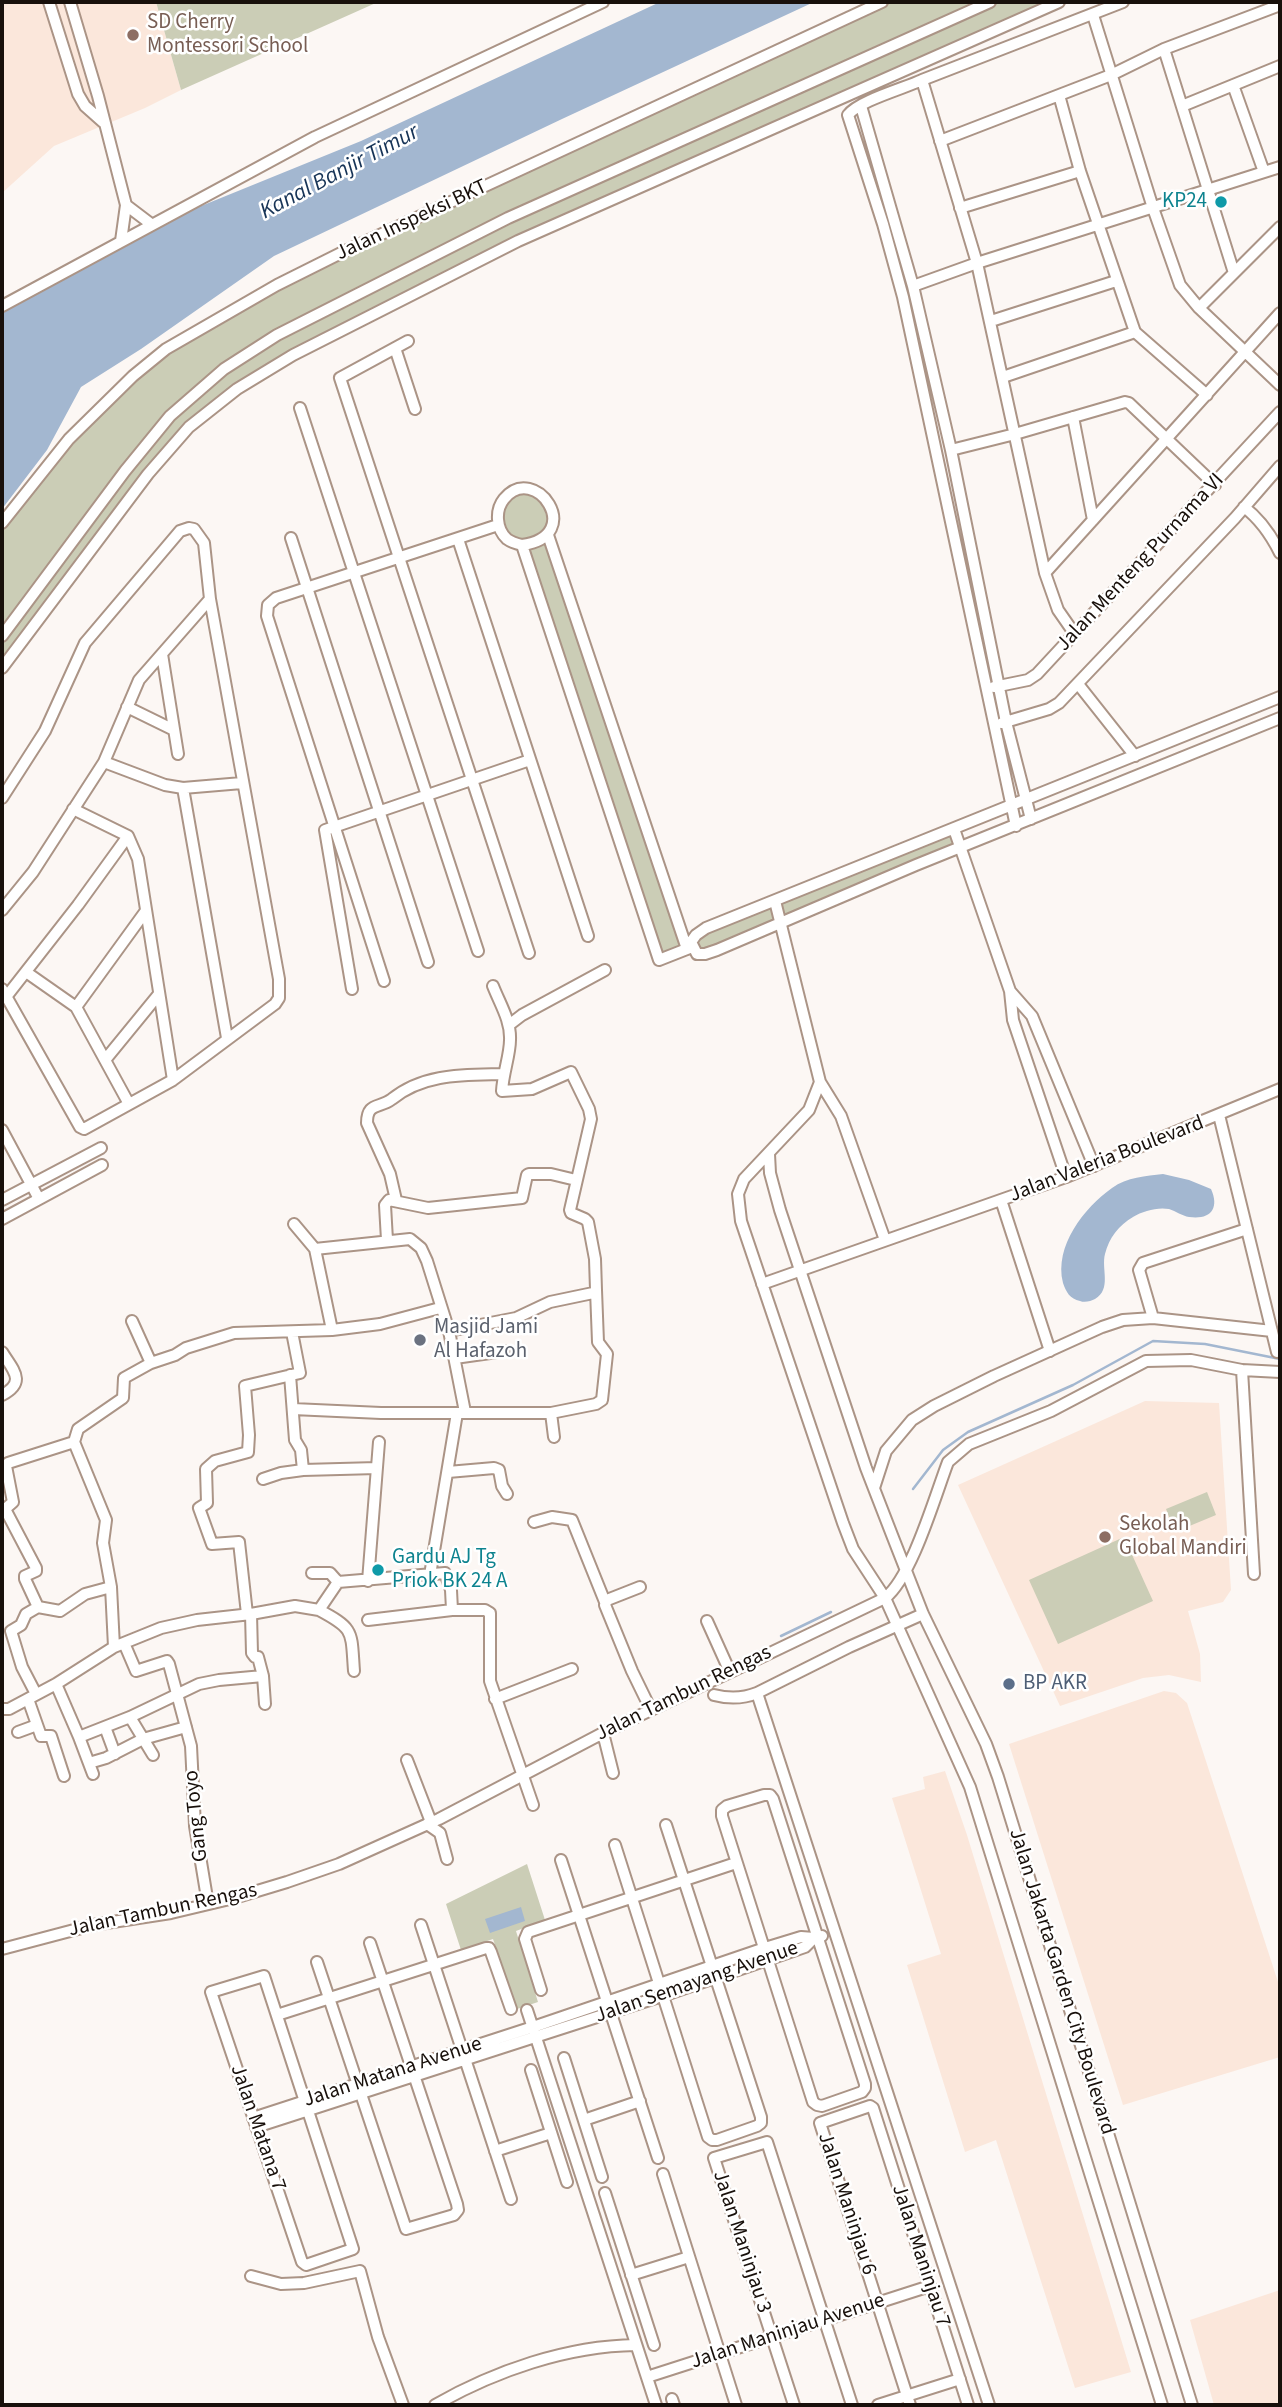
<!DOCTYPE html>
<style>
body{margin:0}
#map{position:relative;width:1282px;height:2407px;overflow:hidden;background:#fcf7f4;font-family:"Source Sans 3",sans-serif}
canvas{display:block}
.frame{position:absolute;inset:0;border:4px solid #18100b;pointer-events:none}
</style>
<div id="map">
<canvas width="1282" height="2407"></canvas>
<div class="frame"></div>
</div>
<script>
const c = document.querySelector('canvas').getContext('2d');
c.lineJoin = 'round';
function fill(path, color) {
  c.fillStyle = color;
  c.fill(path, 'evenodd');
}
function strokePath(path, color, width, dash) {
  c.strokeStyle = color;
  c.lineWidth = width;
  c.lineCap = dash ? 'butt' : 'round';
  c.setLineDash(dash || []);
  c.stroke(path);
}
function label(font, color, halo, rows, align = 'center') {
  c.font = font + ' "Source Sans 3",sans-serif';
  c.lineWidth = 5;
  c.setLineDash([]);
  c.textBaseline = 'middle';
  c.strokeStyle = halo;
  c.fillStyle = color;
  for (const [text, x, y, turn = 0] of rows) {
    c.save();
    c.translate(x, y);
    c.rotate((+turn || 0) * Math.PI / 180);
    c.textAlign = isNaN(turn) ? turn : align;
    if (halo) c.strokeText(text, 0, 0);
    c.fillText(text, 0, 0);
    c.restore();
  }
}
fill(new Path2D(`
 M2,2H156L181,90L145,108L54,146L2,193Z
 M1145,1401L1219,1403L1231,1590L1223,1602L1188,1611L1200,1654L1201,1682L1169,1675L1143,1678L1060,1706L958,1485Z
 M1164,1691L1176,1693L1187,1703L1280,1988V2057L1123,2105L1009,1744Z
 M945,1771L967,1835L1131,2372L1075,2388L996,2140L965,2152L907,1965L941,1954L892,1798L925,1789L923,1777Z
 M1280,2290V2405H1214L1190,2320Z`), '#fbe7db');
fill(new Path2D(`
 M156,2H378L181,90Z
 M884,2H1060L677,170L293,355L189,427L2,668V525L69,439L166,349L345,251Z
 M531,489L552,507L548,535L687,949L659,960L522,546L498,525L504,498Z
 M954,829L961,847L697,954L696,935Z
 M1207,1492L1216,1515L1175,1532L1166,1509Z
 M1124,1537L1153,1601L1058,1644L1029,1580Z
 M527,1864L545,1920L516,1931L538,2002L517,2009L493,1939L461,1950L446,1904Z`), '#cbcdb6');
fill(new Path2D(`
 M660,2H814L562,119L274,256L141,349L81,387L47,450L2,509V309L147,228L361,141Z
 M1163,1174L1189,1180L1211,1189C1220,1209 1210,1220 1189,1217C1182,1216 1176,1211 1169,1209C1157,1207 1143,1211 1133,1217C1119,1225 1109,1238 1105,1254C1101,1269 1112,1289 1095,1299C1091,1301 1085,1303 1080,1301C1070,1299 1066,1292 1063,1283C1054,1246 1084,1208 1112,1188C1127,1177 1146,1176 1163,1174Z
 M521,1907L525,1921L490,1933L485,1919Z`), '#a3b7d0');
strokePath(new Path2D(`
 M913,1489L943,1450L968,1432L1073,1385L1153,1341L1205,1344L1280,1359
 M781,1636L831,1612`), '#a3b7d0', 2.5);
const minor = new Path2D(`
 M49,2L78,94L85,106L103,122
 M70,2L98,96L126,205L121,241
 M1093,15L1153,208L1180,285L1199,308L1280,385
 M1164,49L1234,273
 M922,80C905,88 858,101 848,115L883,224L903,297L1016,826
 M1233,85L1264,172
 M1059,95L1080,171L1135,332L1207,395
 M861,106L913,286L951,450L1006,722L1031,819
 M1182,106L1280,66
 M940,141L1111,75L1164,49L1280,5
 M126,205L151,224
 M960,208L1080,171
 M913,286L977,263L1280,167
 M2,306L315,137L603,2
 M1199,308L1280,227
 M991,321L1116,281
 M408,341L340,378L529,953
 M395,348L415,409
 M1003,377L1135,332
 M300,408L478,951
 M1073,417L1093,520
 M951,450L1015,434L1125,402L1129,403L1215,485
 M1244,507C1260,519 1271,535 1280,553
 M2,523L69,439L133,376L166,349L277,285L345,251L882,2
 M548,535L687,949
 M291,538L428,962
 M458,539L588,936
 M522,545C587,536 535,461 504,499C495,510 496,529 507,539C511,542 518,544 522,545L659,960L692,947
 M1045,573L1280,313
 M1074,633L1058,610L1045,573L977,263L922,80L1123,2
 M2,636L125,471L170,416L224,369L277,335L508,218L990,2
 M162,654L178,754
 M2,668L148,474L189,427L237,389L293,355L518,241L1059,2
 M1078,684L1135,756
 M994,687L1028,680L1037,674L1280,412
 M1280,697L706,928L696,935L691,942L697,954H705L717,950L916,865L1280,718
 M127,707L174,730
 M1002,723L1049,709L1059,703L1235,518L1280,466
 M104,762L165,785L183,788L242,783
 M183,788L227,1038
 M2,798L45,731L85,643L180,531L189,528L194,529L204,543L210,599L279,979V998L275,1004L173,1080L84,1129L80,1127L2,989
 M73,809L128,836L138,859L173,1080
 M954,829L1010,991L1013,1020L1066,1177
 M775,901L820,1082L841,1116L885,1240
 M2,910L33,872L104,762L139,680L210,599
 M26,972L76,1007L129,1104
 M384,981L267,616L268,605L276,598L498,525
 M352,989L325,830L530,760
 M1010,991L1032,1016L1094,1166
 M6,997L78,905L128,836
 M76,1007L145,912
 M509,1025L522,1015L605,970
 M105,1060L159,994
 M820,1082L809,1110L744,1179L738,1194L741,1221L843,1523L853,1549L885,1598L970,1787L1162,2405
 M1219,1115L1277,1352
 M2,1130L39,1199
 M769,1154L770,1173L780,1210L866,1468L892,1535L923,1614L986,1744L998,1777L1192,2405
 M2,1200L101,1148
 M396,1200L390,1174L367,1123C367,1102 379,1109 392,1099C424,1073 464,1075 503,1074
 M1001,1200L1050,1351
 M2,1219L102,1165
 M294,1224L315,1249
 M387,1240L385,1205L389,1200L428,1208L522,1198L527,1175L529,1174H551L576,1180
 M762,1284L1066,1177L1280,1089
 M1153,1318L1139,1270L1143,1263L1247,1229
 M132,1321L151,1363
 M332,1330L315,1249L410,1239L421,1248L427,1261L449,1331L465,1412
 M449,1331L516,1318L550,1302L593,1293L596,1290L595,1259L588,1222L585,1219L571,1213L570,1210L591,1119L589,1109L571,1072L532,1089L502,1091C503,1073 510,1055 510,1040C511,1021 500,1004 493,986
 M2,1352C13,1370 27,1382 2,1395
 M455,1358L504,1351
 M1242,1370L1254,1574
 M290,1375L295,1440L301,1450L303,1470
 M293,1409L381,1413H551L596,1404L602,1400L607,1354L598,1342L596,1290
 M551,1413L554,1437
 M448,1472L494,1468L499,1470L502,1486L507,1494
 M263,1479L281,1473L303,1470L377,1468
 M874,1488L886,1451L912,1420L934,1406L994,1376L1102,1327L1123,1320L1153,1318L1272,1331
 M5,1509L13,1502L6,1466L8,1463L74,1442
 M2,1511L5,1509L36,1568V1571L25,1576V1579L38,1607
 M534,1522L552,1517L572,1520L605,1602
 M312,1573H330L338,1582
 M430,1575L457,1413
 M368,1581L379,1442
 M640,1587L607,1600L605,1605L632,1671L651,1710
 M319,1610C355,1629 351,1631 354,1671
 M247,1614L239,1542L212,1544L199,1508L207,1503L206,1469L215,1461L248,1452L249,1435L245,1386L300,1373L292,1332
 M251,1614L252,1653L255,1657H258L263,1676
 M368,1620L452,1610
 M707,1621L730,1672
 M124,1643L136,1671L167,1661L169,1664L191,1746L195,1826L208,1904
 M114,1647L111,1587L103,1543L106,1520L74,1442L78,1429L123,1398L124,1378L151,1363L175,1355L186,1348L234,1333L332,1330L380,1324L440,1308
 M56,1684L79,1737
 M757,1693L989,2405
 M36,1694L22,1667L11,1631L21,1625L26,1614L38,1607L60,1611L85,1594L111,1587
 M714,1695C729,1699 742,1699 757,1693L849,1647L923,1614
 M28,1699L41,1736H51L64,1776
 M495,1699L572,1669
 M2,1709H9L56,1684L114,1647L161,1628L197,1620L251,1614L295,1606L319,1610L338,1582L445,1573L451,1590L452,1610H485L490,1613V1681L533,1805
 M130,1717L153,1755
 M105,1727L115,1754
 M18,1732L37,1725
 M603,1733L613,1773
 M407,1760L431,1822
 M89,1763L106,1758L143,1739L186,1727
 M93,1774L79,1737L130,1717L199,1684L219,1680L263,1676L265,1704
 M764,1795H770L773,1799L865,2084V2088L862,2092L822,2106L817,2105L813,2102L722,1816V1810L727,1806Z
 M427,1824L440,1833L447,1859
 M615,1845L708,2137L712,2140H717L757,2126L761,2123V2117L666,1825
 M561,1860L658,2158
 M421,1925L511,2199
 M2,1949L93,1925L171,1913L234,1898L287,1882L339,1864L439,1819L603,1733L885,1598C912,1577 935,1496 948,1462L969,1444L1051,1411L1146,1361L1191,1360L1242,1370L1280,1372
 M317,1962L406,2229L454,2215L458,2210L457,2204L370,1943
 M264,1976L353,2249L306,2265L302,2262L211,1992Z
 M541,1990L525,1939L528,1932L736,1863
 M527,2010L656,2405
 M277,2015L486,1948H489L491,1952L511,2009
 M564,2058L602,2177
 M531,2070L567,2182
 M253,2118L533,2027L765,1948L801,1937L814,1938L822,1936
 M584,2120L640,2101
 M256,2127L665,1995L805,1947L814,1938
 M495,2151L551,2133
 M663,2174L736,2405
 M605,2193L654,2345
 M631,2275L689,2257
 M251,2276L281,2284L304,2283L360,2271L378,2337L403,2405
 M647,2377L930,2286
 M672,2399L674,2405
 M435,2405C495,2371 566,2346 636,2345
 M794,2405L714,2158L767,2142L852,2405
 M878,2405L960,2379
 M910,2405L820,2123L870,2106L873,2108L968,2405`);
strokePath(minor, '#ab9486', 14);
strokePath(minor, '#fff', 10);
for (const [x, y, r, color] of [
 [133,35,7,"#8d6e63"],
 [1221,202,7,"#0f9aa8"],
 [420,1340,7,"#6b7280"],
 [1105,1537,7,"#8d6e63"],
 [378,1570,7,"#0f9aa8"],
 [1009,1684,7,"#5c6f8a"]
]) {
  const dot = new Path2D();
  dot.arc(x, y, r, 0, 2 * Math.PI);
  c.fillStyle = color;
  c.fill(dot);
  strokePath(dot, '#fff', 2.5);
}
label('21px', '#785e54', '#fff', [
 ["SD Cherry",147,23],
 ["Montessori School",147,47],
 ["Sekolah",1119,1525],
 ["Global Mandiri",1119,1549]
], 'left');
label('21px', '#0d838f', '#fff', [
 ["KP24",1207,202],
 ["Gardu AJ Tg",392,1558,"left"],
 ["Priok BK 24 A",392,1582,"left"]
], 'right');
label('21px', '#18100b', '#fff', [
 ["Jalan Inspeksi BKT",412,221,-25],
 ["Jalan Menteng Purnama VI",1141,563,-47],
 ["Jalan Valeria Boulevard",1107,1160,-21],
 ["Jalan Tambun Rengas",684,1694,-26],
 ["Gang Toyo",197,1816,-96],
 ["Jalan Tambun Rengas",163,1911,-12],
 ["Jalan Jakarta Garden City Boulevard",1061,1982,73],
 ["Jalan Semayang Avenue",697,1983,-19],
 ["Jalan Matana Avenue",393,2073,-18],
 ["Jalan Matana 7",257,2128,71],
 ["Jalan Maninjau 6",846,2204,72],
 ["Jalan Maninjau 3",741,2242,72],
 ["Jalan Maninjau 7",920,2256,72],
 ["Jalan Maninjau Avenue",788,2332,-18]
]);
label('21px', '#5b616d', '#fff', [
 ["Masjid Jami",434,1328],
 ["Al Hafazoh",434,1352]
], 'left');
label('21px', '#4e5e75', '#fff', [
 ["BP AKR",1023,1684]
], 'left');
label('italic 23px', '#163356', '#fff', [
 ["Kanal Banjir Timur",340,173,-28]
]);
</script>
